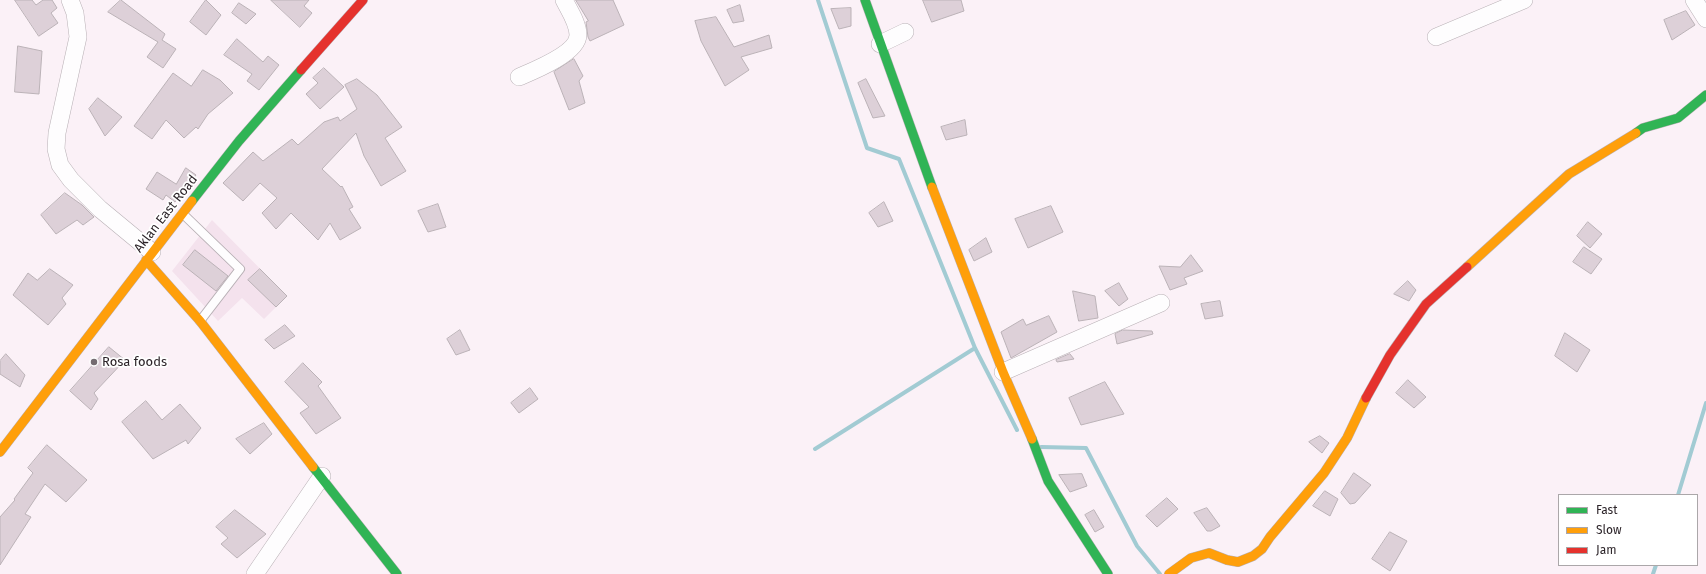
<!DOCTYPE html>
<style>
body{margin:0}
#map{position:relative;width:1706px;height:574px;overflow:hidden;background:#fbf1f7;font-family:"Fira Sans",sans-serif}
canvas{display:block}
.legend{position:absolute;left:1558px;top:494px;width:140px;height:72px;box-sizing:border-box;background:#fff;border:1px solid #aba7a9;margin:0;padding:5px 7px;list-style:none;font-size:12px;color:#2c2429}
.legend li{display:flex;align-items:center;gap:8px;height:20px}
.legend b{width:20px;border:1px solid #aba7a9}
</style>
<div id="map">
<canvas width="1706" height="574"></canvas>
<ul class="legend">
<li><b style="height:5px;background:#30b455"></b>Fast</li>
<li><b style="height:5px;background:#ff9f0a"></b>Slow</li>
<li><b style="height:5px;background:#e5322d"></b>Jam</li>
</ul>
</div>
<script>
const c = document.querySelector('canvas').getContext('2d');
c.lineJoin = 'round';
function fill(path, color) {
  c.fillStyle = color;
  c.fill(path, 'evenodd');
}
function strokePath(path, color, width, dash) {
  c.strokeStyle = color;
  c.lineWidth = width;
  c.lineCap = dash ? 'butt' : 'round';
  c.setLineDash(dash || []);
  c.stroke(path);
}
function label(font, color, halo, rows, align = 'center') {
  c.font = font + ' "Fira Sans",sans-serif';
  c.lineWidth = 3.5;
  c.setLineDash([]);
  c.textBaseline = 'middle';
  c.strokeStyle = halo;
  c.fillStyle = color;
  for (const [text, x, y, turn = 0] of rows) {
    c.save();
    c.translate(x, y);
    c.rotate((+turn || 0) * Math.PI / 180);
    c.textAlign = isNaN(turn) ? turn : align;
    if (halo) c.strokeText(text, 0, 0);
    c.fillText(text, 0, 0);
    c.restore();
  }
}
fill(new Path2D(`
 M212,220L287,296L264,319L242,298L218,321L172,271Z`), '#f4e2ed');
strokePath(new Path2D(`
 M818,0L867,148L899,159L975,348L1017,430
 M1041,447L1086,448L1137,546L1160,574
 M815,449L975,348
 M1678,495L1706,403
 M1653,574L1656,565`), '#a2cbd3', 4);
const building = new Path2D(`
 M15,0H32L36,5L43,0H52L57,8L51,13L58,23L39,36Z
 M121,0L165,34L162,40L176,49L163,68L147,57L158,42L108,12Z
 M206,0L221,15L206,35L190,22Z
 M271,0H309L304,6L312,13L300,27Z
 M576,0H613L624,25L590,41L588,37L586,22L588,21Z
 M923,0H961L964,11L932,22Z
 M239,3L256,14L246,24L232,13Z
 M740,5L744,21L733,23L727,10Z
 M851,8V26L839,29L831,9Z
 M1686,11L1695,25L1672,40L1664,20Z
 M716,17L734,47L769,35L772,48L741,57L749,70L725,86L701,41L695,21Z
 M237,39L263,62L268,56L279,65L259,90L247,81L252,74L224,55Z
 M18,46L42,51L39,94L15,92Z
 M574,59L583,76L579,81L585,103L569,110L554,72Z
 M324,68L344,87L320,109L306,94L318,83L313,78Z
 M203,70L220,80L233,93L208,114L198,129L196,127L184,138L166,120L152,139L134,126L173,73L191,86Z
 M357,79L377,95L402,127L385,138L406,171L381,186L364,156L356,133L322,169L341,187L342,186L353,207L349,209L361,228L340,240L330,223L318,240L291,213L276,229L262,213L277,198L260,183L243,201L223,183L253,152L263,161L292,139L298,145L324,122L338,117L340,121L357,109L345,85Z
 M866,79L885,116L873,118L858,83Z
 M98,98L122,117L105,136L89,109Z
 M965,120L967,135L946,140L941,127Z
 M186,168L196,175L175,202L166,195L163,200L146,189L157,172L176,184Z
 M65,193L82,205L94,217L83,225L77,220L56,234L41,215Z
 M884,202L893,221L878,227L869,213Z
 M438,204L446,227L428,232L418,211Z
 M1051,206L1063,232L1028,248L1015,219Z
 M1588,222L1602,234L1590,248L1577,236Z
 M986,238L992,252L974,261L969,250Z
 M1584,247L1602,259L1591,274L1573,262Z
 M195,250L228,276L216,291L183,265Z
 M1191,255L1203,271L1184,278L1187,284L1170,290L1159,266L1180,267Z
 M50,269L73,285L62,298L66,304L48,325L13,295L28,273L37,280Z
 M260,269L287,296L276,307L248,280Z
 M1408,281L1416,290L1409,301L1394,294Z
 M1119,283L1128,299L1119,306L1105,291Z
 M1073,291L1095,296L1098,318L1079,321Z
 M1220,301L1223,316L1205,319L1201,304Z
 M1049,316L1057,332L1011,358L1001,332L1023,319L1026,325Z
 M285,325L295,336L274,349L265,340Z
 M460,330L470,350L456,355L447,339Z
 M1123,330L1152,331L1153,334L1117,344L1115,334Z
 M1565,333L1590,350L1577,372L1555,356Z
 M109,347L125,360L94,393L98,399L91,410L70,391Z
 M6,354L25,375L20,387L0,374V361Z
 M1070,354L1074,359L1057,362L1056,360Z
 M303,363L322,382L318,386L341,418L316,434L300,413L309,407L285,382Z
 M1408,380L1426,397L1414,408L1396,393Z
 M1105,382L1124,414L1081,425L1069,398Z
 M530,388L538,399L519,413L511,403Z
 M146,401L162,420L180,404L201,428L188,444L186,440L153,459L122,422Z
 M264,423L272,434L250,454L236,439Z
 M1320,436L1329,443L1322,453L1309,442Z
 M47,445L87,480L66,502L45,484L25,514L31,517L0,565V517L15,500L14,499L33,473L28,468Z
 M1354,473L1371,485L1355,503L1350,504L1341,493Z
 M1082,474L1087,486L1070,492L1059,475Z
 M1325,491L1338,499L1330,516L1313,506Z
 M1167,498L1178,509L1157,527L1146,516Z
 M1207,508L1220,526L1211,531H1207L1194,513Z
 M235,510L266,534L237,558L221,544L228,538L216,527Z
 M1094,510L1104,527L1095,532L1085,515Z
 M1390,532L1407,541L1390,571L1372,559Z`);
fill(building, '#ddd0d8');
strokePath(building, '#bbb2b7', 1);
const lane = new Path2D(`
 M183,214L240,269L200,321`);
const street = new Path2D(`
 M70,0L75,13L78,37L57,133L56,149L60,165L71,180L100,209L152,252
 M1694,0L1706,19
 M1436,37L1524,0
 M880,44L905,32
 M519,77C533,71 578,53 578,35C578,23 569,10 564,0
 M1003,372L1161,303
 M255,574L322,476`);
const fast = new Path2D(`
 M865,0L932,187
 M1636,133L1643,128L1678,118L1706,95
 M192,201L239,141L301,70
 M1032,439L1048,481L1108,574
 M313,467L397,574`);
const slow = new Path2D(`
 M932,187L1003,372L1032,439
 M146,260L200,321L313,467
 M1467,267L1569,174L1636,133
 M0,452L192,201
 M1169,574L1191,558L1209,553L1227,560L1238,562L1253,556L1262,549L1270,537L1324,473L1347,438L1366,398`);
const jam = new Path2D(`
 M301,70L363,0
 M1366,398L1390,355L1426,304L1467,267`);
strokePath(lane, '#b8b0b5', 10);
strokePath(street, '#b8b0b5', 18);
strokePath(fast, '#b8b0b5', 10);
strokePath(slow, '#b8b0b5', 10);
strokePath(jam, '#b8b0b5', 10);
strokePath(lane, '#fefdfe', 8);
strokePath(street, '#fefdfe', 17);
strokePath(fast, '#30b455', 9);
strokePath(slow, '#ff9f0a', 9);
strokePath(jam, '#e5322d', 9);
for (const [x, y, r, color] of [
 [94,362,4,"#746c71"]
]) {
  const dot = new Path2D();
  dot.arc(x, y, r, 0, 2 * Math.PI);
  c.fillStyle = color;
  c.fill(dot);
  strokePath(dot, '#fff', 1.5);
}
label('13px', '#2c2429', '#fff', [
 ["Aklan East Road",166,214,-52]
]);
label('13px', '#2c2429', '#fff', [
 ["Rosa foods",102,362]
], 'left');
</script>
